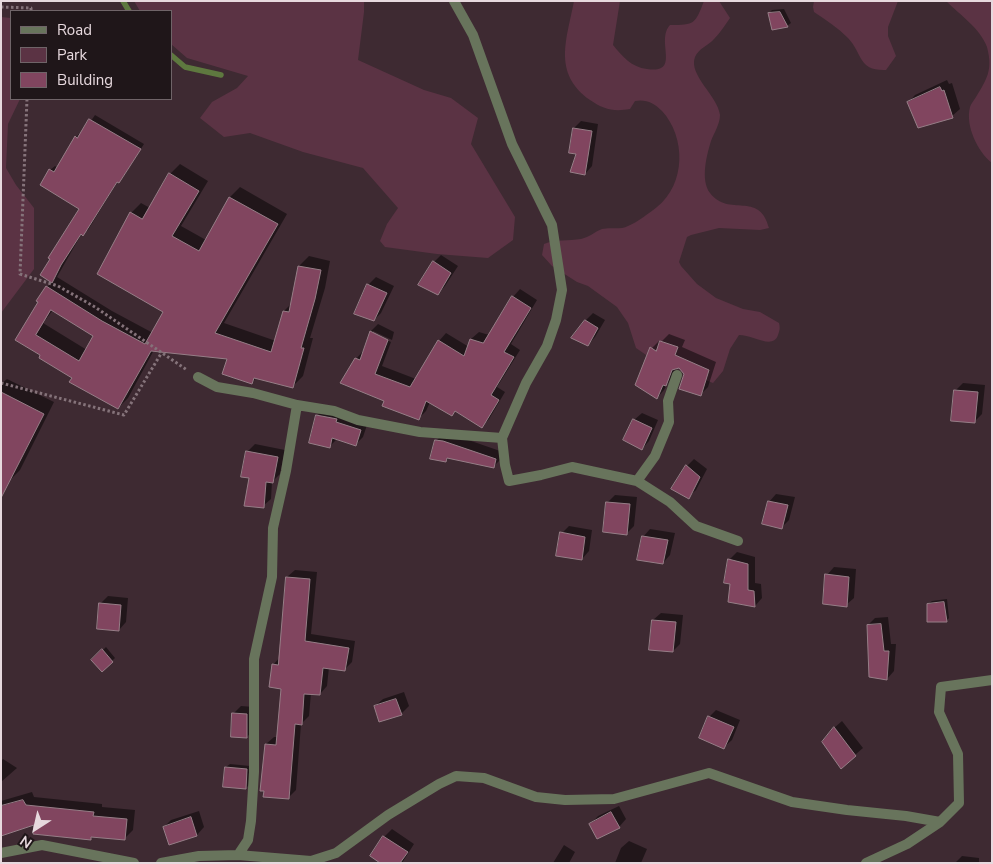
<!DOCTYPE html>
<style>
body{margin:0}
#map{position:relative;width:993px;height:864px;overflow:hidden;background:#3e2a32;font-family:"Nunito Sans",sans-serif}
canvas{display:block}
.frame{position:absolute;inset:0;border:2px solid #e7d9de;pointer-events:none}
.legend{position:absolute;left:10px;top:10px;width:162px;height:90px;box-sizing:border-box;background:#1f1619;border:1px solid #6f6468;margin:0;padding:6px 9px;list-style:none;font-size:15px;color:#e7d9de}
.legend li{display:flex;align-items:center;gap:10px;height:25px}
.legend b{width:25px;border:1px solid #6f6468}
.north{position:absolute;left:10px;top:804px;width:50px;height:50px;-webkit-text-stroke:4px #1f1619;paint-order:stroke;rotate:215deg;font-size:14px;font-weight:700;line-height:20px;text-align:center;color:#e7d9de}
.north::after{content:'';display:block;margin:auto;width:18px;height:22px;background:#e7d9de;clip-path:polygon(50% 0,100% 100%,50% 72%,0 100%)}
</style>
<div id="map">
<canvas width="993" height="864"></canvas>
<div class="frame"></div>
<ul class="legend">
<li><b style="height:6px;background:#68745c"></b>Road</li>
<li><b style="height:14px;background:#5b3344"></b>Park</li>
<li><b style="height:14px;background:#81455f"></b>Building</li>
</ul>
<div class="north">N</div>
</div>
<script>
const c = document.querySelector('canvas').getContext('2d');
c.lineJoin = 'round';
function fill(path, color) {
  c.fillStyle = color;
  c.fill(path, 'evenodd');
}
function strokePath(path, color, width, dash) {
  c.strokeStyle = color;
  c.lineWidth = width;
  c.lineCap = dash ? 'butt' : 'round';
  c.setLineDash(dash || []);
  c.stroke(path);
}
fill(new Path2D(`
 M134,1H364V12L358,60L424,90L451,98L478,118L471,144L515,217L513,240L488,258L437,254L385,247L380,241L387,224L398,208L363,168L303,152L250,133L224,137L200,118L212,102L237,88L248,76L187,58L171,44V11H140Z
 M574,1H620L613,45C623,57 631,67 647,69C682,74 655,41 670,25C695,25 695,24 704,1H719L730,18C725,25 720,33 714,39C709,45 698,49 695,57C688,75 718,96 720,115C720,124 714,133 711,141C707,154 700,180 710,193C729,218 759,190 769,228L760,230L719,228L691,235L687,237L679,262L681,266L697,284L716,298L743,309L760,312L779,323C780,327 780,330 778,335C773,350 753,335 739,335L730,349L723,371L713,383L698,377L682,366L652,359L636,348L628,323L617,307L588,286L577,282L552,266L542,255L544,244C555,239 569,241 581,239C590,237 594,232 602,229C610,227 621,230 628,226C638,222 649,213 657,207C686,184 686,137 662,111C654,103 646,99 635,101L630,109C613,112 603,109 590,100C552,73 567,39 574,1Z
 M814,1H898L888,27V36L896,56L886,70C858,71 863,54 848,38C838,28 826,20 814,12L813,7Z
 M946,1H992V163C978,152 965,126 970,107C971,104 974,100 976,97C987,79 993,70 987,47C980,28 960,15 946,1Z
 M1,17L11,18V99H20L8,124L6,168L16,185L34,208V269L1,313Z`), '#5b3344');
fill(new Path2D(`
 M784,9L791,23L787,26L769,13L772,10Z
 M947,80L949,84L952,83L960,109L952,116L908,103L915,95Z
 M95,115L144,144L123,177L118,181L88,230L82,233L57,277L112,311L153,333L165,311L131,213L141,203L150,208L170,174L180,164L208,181L181,226L206,240L230,197L240,187L287,214L224,323L276,341L284,311L292,303L299,266L309,256L330,261L325,288L310,338H313L303,376L293,386L257,377L252,383L229,358L154,350L128,398L118,408L20,341L40,302L38,300L52,281L81,208L50,170L55,166L58,168L76,137L80,133L82,134ZM53,310L95,336L87,350L43,323Z
 M581,121L598,124L592,166L585,174L578,152L574,128Z
 M441,255L458,266L445,286L438,294L434,262Z
 M376,277L394,286L381,313L374,320L368,285Z
 M520,289L537,300L511,344L520,350L497,387L505,392L489,419L482,426L456,410L451,415L430,402L426,411L419,418L386,401L356,359L363,351L371,331L378,324L394,332L392,340L373,331V334L391,342L382,366L416,379L439,341L446,333L469,347L471,339L479,332L489,335L513,297Z
 M593,313L605,320L595,337L588,345L586,320Z
 M669,334L685,340L682,347L716,362L708,387L701,394L679,367L677,368L664,390L657,398L652,348L659,341L661,342Z
 M7,379L54,402L20,470L9,481L1,477V384Z
 M963,383L985,385L982,414L975,421L955,391Z
 M325,408L368,422L363,437L356,444L337,439L330,446L317,416Z
 M642,413L658,420L649,441L642,449L634,420Z
 M444,433L451,434L503,452L501,459L494,466L450,457L446,461L436,441Z
 M255,444L285,450L280,474L272,482L271,499L263,506L250,477L248,451Z
 M694,459L707,469L696,490L688,497L687,466Z
 M776,494L795,497L789,520L782,527L769,502Z
 M615,495L637,497L634,526L627,533L607,503Z
 M569,526L592,530L589,551L582,559L562,533Z
 M650,529L675,533L670,555L663,563L643,537Z
 M737,552L755,557V583L761,584L762,598L755,606L729,601L731,583L729,560Z
 M834,567L856,569L854,598L846,605L827,575Z
 M295,570L317,572L311,634L355,641L352,662L345,669L329,667L327,686L320,694L311,693L309,716L301,724L296,790L288,798L266,744L274,737H278L282,688L273,665L280,657L287,577Z
 M108,596L128,598L126,622L119,630L100,604Z
 M947,599L949,618L946,621L928,604L932,601Z
 M661,613L683,615L680,644L673,651L653,620Z
 M888,617L891,644H896L894,671L887,679L868,625L875,618Z
 M106,647L115,658L102,670L93,660Z
 M404,692L409,706L401,714L375,706L383,699Z
 M241,706L254,707V729L247,737L233,714Z
 M716,710L740,720L732,740L724,747L709,717Z
 M842,721L863,748L841,767L834,728Z
 M3,759L17,768L1,782V761Z
 M230,764L250,766L249,785L246,788L226,767Z
 M32,792L34,797L102,804V807L135,810L133,830L124,839L93,836L91,838L35,823L1,834V801Z
 M619,806L626,819L619,827L591,824L598,816Z
 M199,811L204,827L197,835L170,844L164,827L171,820Z
 M392,829L414,844L402,863H383L372,855L384,837Z
 M629,841L647,849L641,863H615L621,848Z
 M564,845L575,852L569,863H553Z
 M962,856L979,858V863H955Z`), '#0007');
strokePath(new Path2D(`
 M123,1L129,11
 M171,55L185,67L221,75`), '#5e783f', 5.5);
const building = new Path2D(`
 M780,12L788,27L772,30L768,13Z
 M940,87L942,91L944,90L953,118L918,128L907,102Z
 M89,119L141,149L119,183L117,182L83,236L81,234L61,265L52,283L40,275L50,259L48,258L79,209L40,185L49,169L54,172L75,136L77,138Z
 M573,128L592,131L585,175L570,172L576,154L569,153Z
 M169,173L199,191L172,236L199,251L229,197L278,224L215,333L271,352L283,311L289,312L298,266L321,270L315,299L301,348H304L293,388L254,378L252,384L222,374L227,359L151,351L118,409L69,382L72,378L39,358L40,355L15,340L38,302L36,301L46,286L102,321L145,344L163,312L97,274L130,212L142,219ZM51,310L93,336L79,361L36,335Z
 M433,261L451,273L438,295L418,285Z
 M367,284L387,293L374,321L354,314Z
 M512,296L531,308L504,352L514,357L491,395L499,400L482,428L455,411L452,416L426,401L419,420L382,406L384,401L340,383L355,358L360,360L370,331L388,340L375,374L410,387L438,340L464,356L470,339L483,343Z
 M585,320L598,328L588,346L571,338Z
 M660,341L678,347L675,355L709,370L701,396L679,389L684,374L679,368L672,370L666,386L663,385L657,399L635,385L650,347L656,351Z
 M954,390L978,392L975,423L951,421Z
 M1,392L44,414L1,498Z
 M316,415L332,418L337,419L336,422L361,430L356,446L332,438L330,448L309,443Z
 M633,419L652,428L642,450L623,440Z
 M435,440L443,441L496,459L494,468L447,458L446,462L430,459Z
 M246,451L278,457L273,483L266,482L264,508L244,506L249,478L241,477Z
 M686,465L700,477L689,499L671,489Z
 M768,501L788,505L782,529L762,524Z
 M606,502L630,504L627,535L603,532Z
 M560,532L585,537L582,560L556,556Z
 M642,536L668,540L663,564L637,560Z
 M728,559L748,564V590L754,591L755,607L728,602L730,584L724,583Z
 M825,574L849,577L847,607L823,604Z
 M286,577L310,579L305,641L349,648L345,671L323,668L320,695L304,694L302,725L295,724L289,799L263,797L264,791H260L265,744L276,745L281,689L269,687L272,664L278,665Z
 M944,602L947,622H927V604Z
 M99,603L121,605L119,631L97,629Z
 M652,620L676,622L673,652L649,650Z
 M881,624L884,651H889L887,680L869,677L867,625Z
 M102,649L113,662L102,672L91,660Z
 M396,699L402,715L379,722L374,706Z
 M232,713L247,714V738L231,737Z
 M708,716L734,727L724,749L699,738Z
 M834,727L856,756L841,769L822,742Z
 M225,767L247,769L246,789L223,787Z
 M23,800L26,805L94,812L93,816L127,819L125,840L91,837V840L33,834L34,825L1,836V806Z
 M611,812L620,828L597,839L589,824Z
 M191,817L197,836L169,845L163,827Z
 M383,836L408,852L400,863H380L370,856Z`);
fill(building, '#81455f');
strokePath(building, '#967e87', 1);
strokePath(new Path2D(`
 M1,7L31,8V11
 M27,99L20,274L58,286L95,307L187,370
 M1,383L124,415L162,352`), '#85737a', 3, [2.5, 2.5]);
strokePath(new Path2D(`
 M198,377L217,387L253,393L297,405L286,471L273,528L272,577L254,659V772L251,821L248,840L238,855
 M297,405L334,411L358,420L420,432L502,438L526,383L547,346L556,320L562,290L552,225L512,144L473,35L454,1
 M502,438L505,465L509,481L541,475L572,467L637,481L670,502L696,526L738,541
 M637,481L655,456L669,422L668,401L677,375
 M940,822L959,803L958,754L939,712L941,687L992,680
 M1,853L42,845L134,863
 M161,863L199,856L238,855L311,861L336,853L388,815L439,784L456,776L484,778L536,797L565,800L614,799L709,773L792,802L847,810L906,816L940,822L907,844L866,863`), '#68745c', 10);
</script>
